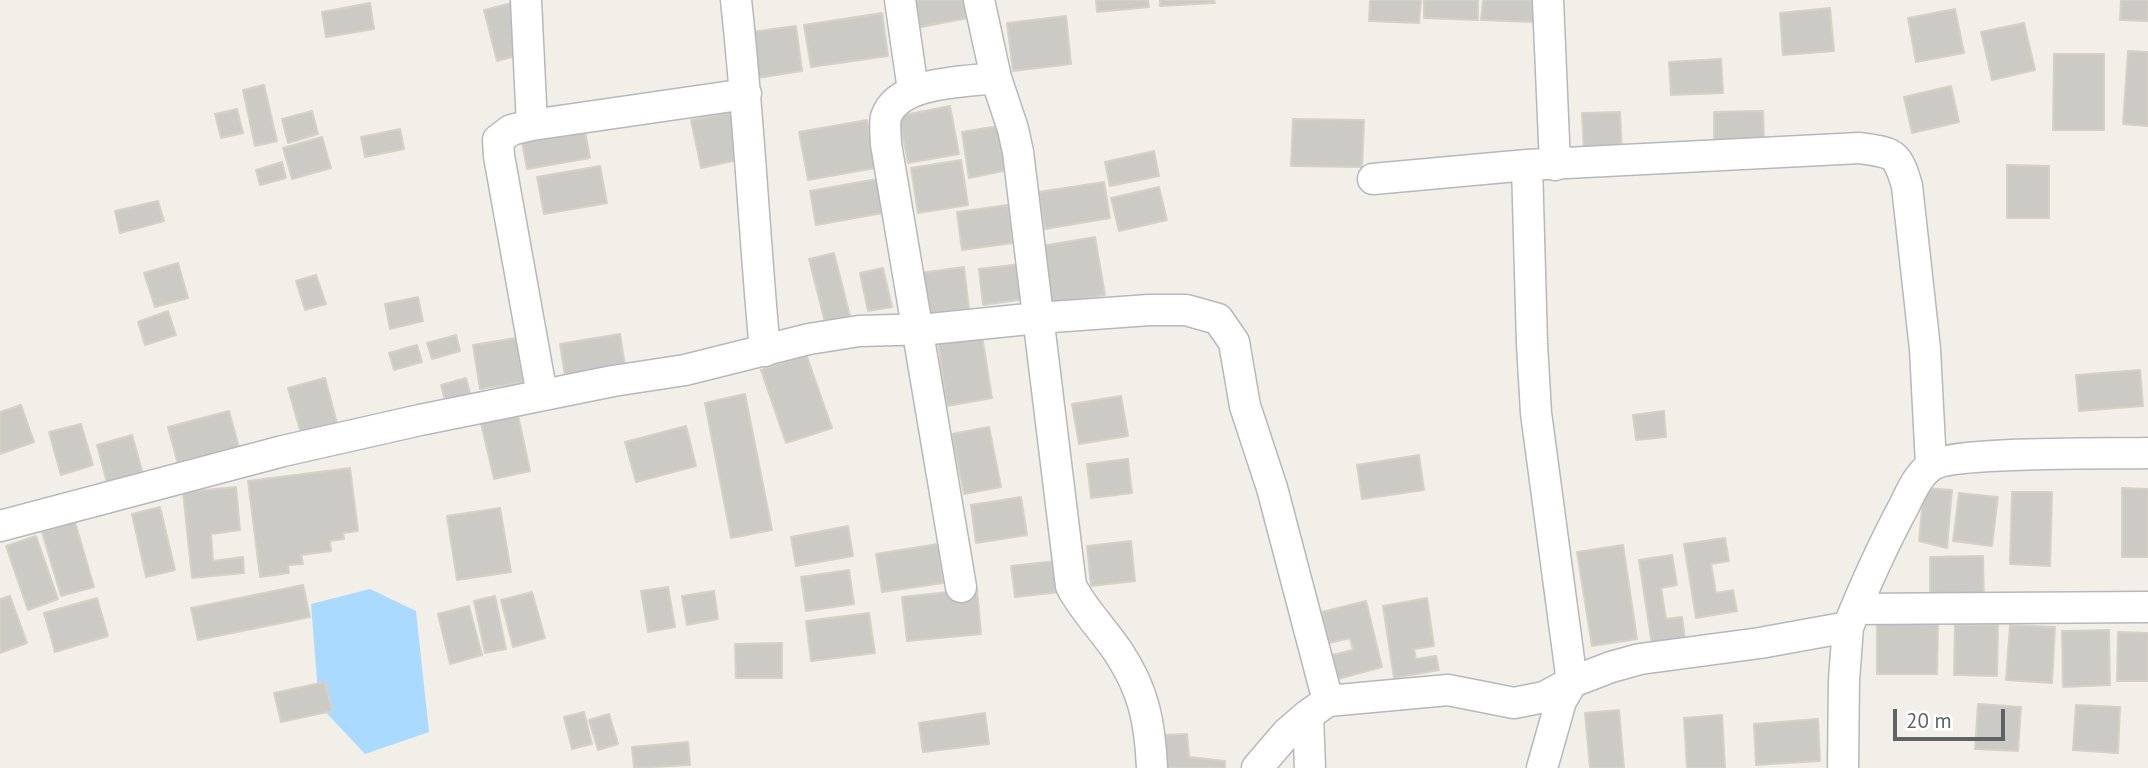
<!DOCTYPE html>
<style>
body{margin:0}
#map{position:relative;width:2148px;height:768px;overflow:hidden;background:#f1efe8;font-family:"PT Sans",sans-serif}
canvas{display:block}
.scale{position:absolute;left:1893px;top:709px;width:112px;height:32px;box-sizing:border-box;border:4px solid #5f6368;border-top:0;padding-left:9px;font-size:21px;line-height:24px;white-space:nowrap;color:#5f6368;-webkit-text-stroke:5px #fff;paint-order:stroke}
</style>
<div id="map">
<canvas width="2148" height="768"></canvas>
<div class="scale">20 m</div>
</div>
<script>
const c = document.querySelector('canvas').getContext('2d');
c.lineJoin = 'round';
function fill(path, color) {
  c.fillStyle = color;
  c.fill(path, 'evenodd');
}
function strokePath(path, color, width, dash) {
  c.strokeStyle = color;
  c.lineWidth = width;
  c.lineCap = dash ? 'butt' : 'round';
  c.setLineDash(dash || []);
  c.stroke(path);
}
fill(new Path2D(`
 M370,589L416,611L429,732L365,754L319,705L311,604Z`), '#aadaff');
const building = new Path2D(`
 M909,0H970L973,17L916,28Z
 M1096,0H1148L1149,7L1097,12Z
 M1160,0H1214L1215,3L1160,6Z
 M1370,0H1421L1419,23L1369,21Z
 M1424,0H1478V20L1424,18Z
 M1483,0H1534L1533,22L1481,20Z
 M2121,0H2148V21L2120,20Z
 M370,3L374,29L326,37L322,12Z
 M512,3L524,54L497,61L484,10Z
 M1830,8L1834,51L1783,55L1780,13Z
 M1955,9L1964,53L1916,62L1908,18Z
 M882,13L888,56L811,67L804,25Z
 M1066,16L1071,64L1013,71L1007,23Z
 M2024,23L2035,70L1992,80L1981,32Z
 M796,26L802,71L757,78L751,32Z
 M2128,51L2148,52V126L2123,124Z
 M2054,54H2104V130H2053Z
 M1721,59L1723,93L1671,95L1669,62Z
 M264,85L277,141L255,146L243,90Z
 M1951,86L1959,122L1912,133L1904,97Z
 M950,106L959,154L908,163L899,116Z
 M237,109L243,133L221,138L215,114Z
 M312,111L318,134L288,143L282,119Z
 M1763,111L1764,143H1714V112Z
 M732,112L742,159L701,168L691,120Z
 M1620,112L1622,151L1584,153L1582,113Z
 M1293,119L1364,120L1362,167L1291,166Z
 M867,120L875,168L808,180L799,132Z
 M1005,125L1008,170L969,178L962,132Z
 M400,129L404,149L365,157L361,137Z
 M585,131L590,158L527,169L522,142Z
 M322,137L331,168L292,179L283,148Z
 M1154,151L1159,176L1110,186L1105,162Z
 M961,160L968,205L918,213L911,168Z
 M282,162L286,178L260,185L256,170Z
 M2007,165L2049,166V218H2007Z
 M600,166L607,203L544,214L537,177Z
 M877,179L883,213L816,225L810,191Z
 M1104,182L1110,218L1045,229L1039,192Z
 M1159,187L1167,220L1119,231L1111,198Z
 M158,201L164,221L120,233L115,211Z
 M1008,205L1012,243L962,250L957,212Z
 M1095,237L1105,295L1051,303L1042,246Z
 M834,253L851,320L826,326L809,259Z
 M178,263L188,298L155,307L144,273Z
 M1021,264L1025,299L983,305L979,269Z
 M964,267L969,309L926,314L920,273Z
 M883,268L892,307L868,311L860,273Z
 M316,275L326,304L305,310L296,281Z
 M418,297L423,321L390,329L385,304Z
 M168,311L176,335L145,345L138,322Z
 M620,334L625,366L565,376L560,344Z
 M456,335L460,351L432,359L427,343Z
 M982,336L992,398L947,406L938,343Z
 M516,338L523,382L480,389L473,345Z
 M417,345L422,362L394,370L389,353Z
 M806,354L832,428L786,443L761,370Z
 M2140,370L2143,406L2079,411L2076,375Z
 M325,378L338,427L302,437L288,388Z
 M466,378L472,400L447,408L441,385Z
 M745,394L772,530L731,538L705,403Z
 M1121,396L1128,436L1079,444L1072,404Z
 M21,405L34,442L0,454V412Z
 M229,411L240,451L179,468L168,427Z
 M1664,411L1666,437L1636,440L1633,415Z
 M518,415L530,471L494,479L481,423Z
 M81,424L93,465L61,475L49,432Z
 M686,426L696,466L636,482L625,442Z
 M989,427L1001,487L964,494L952,434Z
 M132,435L143,474L107,483L97,445Z
 M1419,455L1424,490L1362,499L1357,465Z
 M1128,459L1132,493L1091,498L1087,464Z
 M350,468L358,531L343,533L344,539L330,541L331,551L301,555L303,564L288,565L289,573L260,577L248,481Z
 M236,487L240,530L211,534L213,561L243,557L244,573L192,578L183,492Z
 M1924,488L1952,490L1947,548L1919,541Z
 M2122,488L2148,489V557H2122Z
 M2012,492H2052L2050,566L2010,564Z
 M1959,493L1998,497L1992,546L1953,541Z
 M1021,497L1027,535L976,543L971,505Z
 M160,507L175,570L146,577L132,514Z
 M500,508L511,572L457,580L447,516Z
 M75,522L94,587L61,596L42,532Z
 M848,526L853,556L796,566L791,537Z
 M36,536L58,599L28,610L6,546Z
 M1725,538L1729,561L1711,564L1716,593L1733,590L1737,611L1696,618L1684,544Z
 M1131,541L1135,581L1091,586L1087,546Z
 M938,544L943,583L882,592L876,554Z
 M1623,545L1637,639L1592,646L1577,552Z
 M1672,555L1677,585L1661,588L1666,619L1682,617L1685,640L1652,645L1639,560Z
 M1983,556L1984,602L1930,603V557Z
 M1056,561L1060,592L1015,597L1011,566Z
 M849,570L854,604L806,611L801,577Z
 M303,585L310,617L198,640L191,608Z
 M668,587L675,627L648,632L641,591Z
 M977,589L981,634L907,641L902,597Z
 M714,591L718,619L687,625L682,596Z
 M532,592L545,638L513,647L501,600Z
 M10,596L27,643L0,653V599Z
 M495,596L506,649L485,653L474,601Z
 M97,598L108,636L55,652L44,613Z
 M1427,598L1434,646L1414,649L1416,659L1436,656L1439,670L1394,678L1383,606Z
 M1366,601L1382,667L1338,679L1332,655L1353,650L1350,638L1329,643L1322,612Z
 M469,606L482,655L450,664L438,614Z
 M869,613L875,653L811,661L806,621Z
 M1877,622L1938,623L1937,674H1877Z
 M1955,625H1998L1997,676L1954,675Z
 M2010,625L2055,627L2052,683L2006,680Z
 M2109,630L2110,685L2063,687L2062,631Z
 M2118,632L2148,633V681H2117Z
 M782,643V678H736L735,644Z
 M325,682L332,711L281,722L274,693Z
 M1978,704L2021,707L2018,751L1975,749Z
 M2076,705L2120,707L2118,753L2073,750Z
 M1619,710L1624,768H1590L1585,713Z
 M584,712L592,744L572,749L564,717Z
 M985,713L989,744L923,752L919,723Z
 M609,714L618,744L598,750L589,720Z
 M1722,715L1725,768H1687L1684,718Z
 M1818,719L1820,761L1756,765L1754,724Z
 M1187,734L1189,757L1225,761V768H1164L1163,735Z
 M688,742L690,765L634,768L632,747Z`);
fill(building, '#cccac5');
strokePath(building, '#d6d1c6', 2);
const minor = new Path2D(`
 M526,0L532,125
 M736,0C749,117 754,234 765,351
 M900,0L913,90
 M979,0L996,78L1013,129L1018,152L1071,586C1084,611 1104,630 1119,653C1144,691 1150,723 1152,768
 M1548,0L1555,165
 M1527,165L1532,344L1536,413L1572,682L1561,701L1542,768
 M1373,179L1527,165L1860,148C1894,153 1897,152 1907,186L1925,349L1931,465
 M542,395L499,156L498,140L511,130L532,125L746,94
 M0,526L283,451L420,420L613,381L685,370L809,339L859,331L930,329L1038,318L1149,310H1186L1218,319L1234,342L1245,406L1272,488L1328,701
 M961,587L886,144C886,136 884,125 886,117C898,81 964,82 996,78
 M1856,609L2148,607
 M1308,715L1310,768
 M1257,768L1287,733L1308,715L1328,701L1448,690L1514,703L1544,697L1572,682L1611,667L1640,659L1760,643L1848,627C1865,585 1883,545 1904,506C1911,492 1918,475 1931,466C1952,451 2112,454 2148,453
 M1843,768L1844,680L1848,627`);
strokePath(minor, '#b5b8bc', 33);
strokePath(minor, '#fff', 30);
</script>
